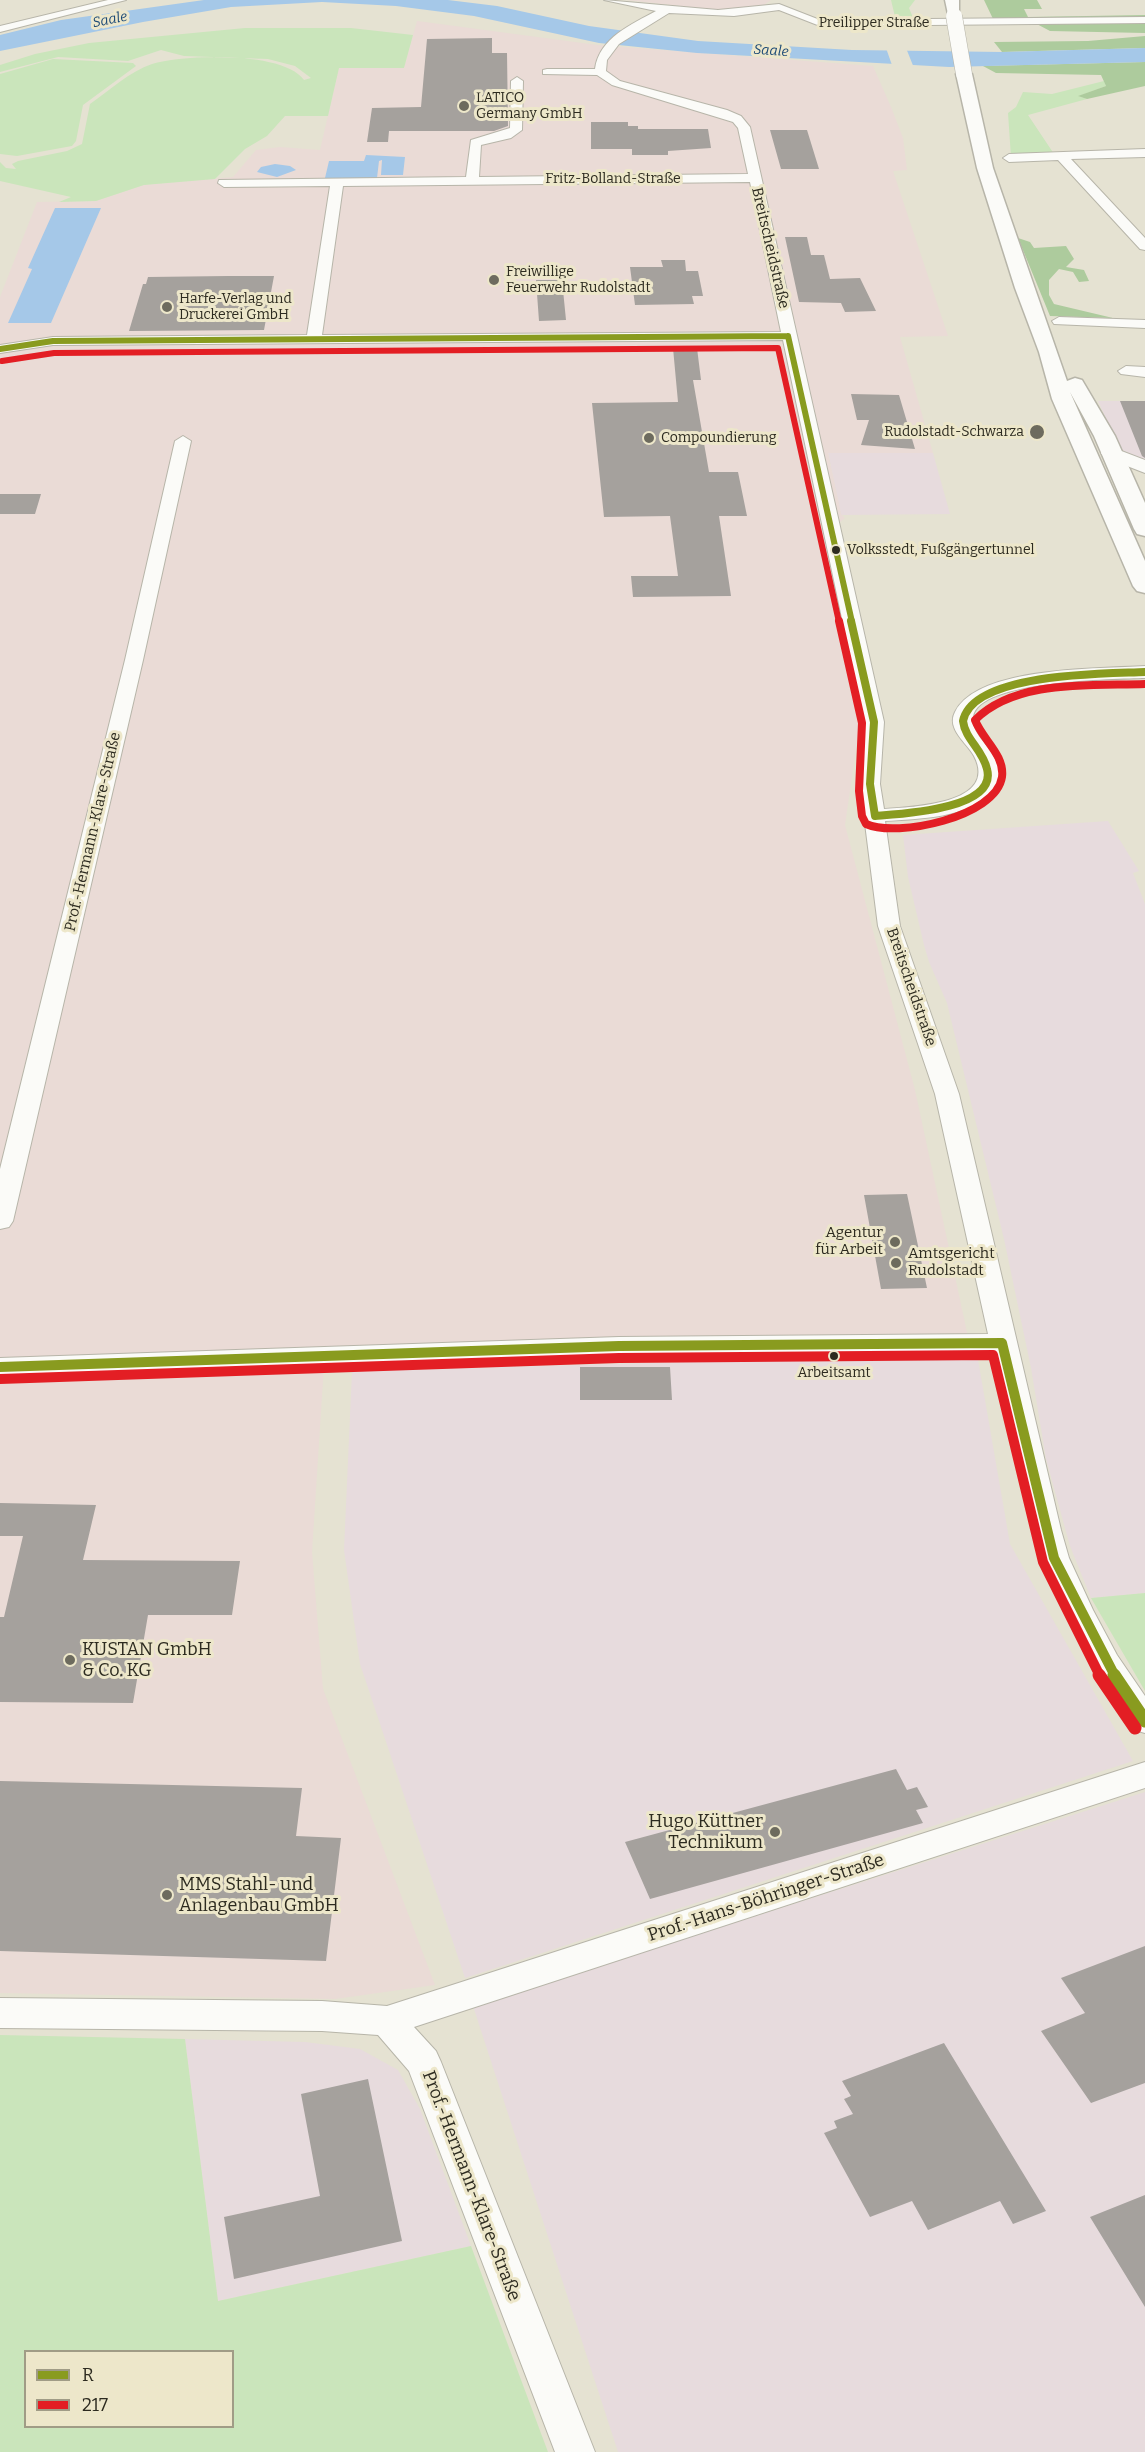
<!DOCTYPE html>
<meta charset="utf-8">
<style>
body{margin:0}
#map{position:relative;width:1145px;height:2452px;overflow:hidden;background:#e5e2d2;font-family:Bitter,serif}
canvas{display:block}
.legend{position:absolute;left:24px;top:2350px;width:210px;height:78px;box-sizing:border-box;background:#ede7ca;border:2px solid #a09c86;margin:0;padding:8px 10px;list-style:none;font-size:18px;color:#2d2b20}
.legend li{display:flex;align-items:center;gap:12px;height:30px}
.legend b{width:30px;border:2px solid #a09c86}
</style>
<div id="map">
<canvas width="1145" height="2452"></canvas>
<ul class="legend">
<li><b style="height:8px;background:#899b1f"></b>R</li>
<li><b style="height:8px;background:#e31e24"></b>217</li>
</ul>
</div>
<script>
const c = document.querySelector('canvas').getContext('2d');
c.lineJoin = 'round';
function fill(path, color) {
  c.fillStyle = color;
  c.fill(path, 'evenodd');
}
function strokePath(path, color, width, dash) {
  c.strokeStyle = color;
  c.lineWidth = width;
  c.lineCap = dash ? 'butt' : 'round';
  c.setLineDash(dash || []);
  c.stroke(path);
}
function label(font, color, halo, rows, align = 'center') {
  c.font = font + ' Bitter,serif';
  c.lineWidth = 6;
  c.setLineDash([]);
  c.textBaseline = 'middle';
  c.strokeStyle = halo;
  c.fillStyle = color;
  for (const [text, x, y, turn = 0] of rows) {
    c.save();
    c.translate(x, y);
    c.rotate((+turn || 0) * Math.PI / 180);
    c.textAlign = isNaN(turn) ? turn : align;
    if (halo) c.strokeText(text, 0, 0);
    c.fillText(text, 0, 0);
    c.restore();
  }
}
fill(new Path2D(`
 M1098,401H1145V461L1120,449Z
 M828,453H933L950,514L841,515Z
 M1108,821L1139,871L1133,873L1145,904V1593L1091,1598L1070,1546L1046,1459L1031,1368L1004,1239L947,1003L929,962L924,945L908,877L903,835Z
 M977,1354L1010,1544L1133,1761L465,1978L360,1664L344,1550L352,1371Z
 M1145,1792V2452H618L473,2006Z
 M185,2039L305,2042L360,2049L398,2070L420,2109L471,2246L218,2301Z`), '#e7dbdd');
fill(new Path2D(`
 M626,0H771L764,5L744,9L717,10Z
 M417,21L597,45L873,66L891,107L903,138L907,170L893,171L948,336L900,337L933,453H828L841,514L845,518L824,535L860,721L845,825L915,1090L968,1337L325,1349L312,1552L323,1689L435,1985L335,1999L0,1993V297L37,202L96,201L144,185L233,177L256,150L280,147L320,150L339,68H404Z`), '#eadbd6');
fill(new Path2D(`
 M891,0H915L909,8L914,20L896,21Z
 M245,28H351L413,35L404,68H339L328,116H285L267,136L245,149L215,179L144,185L96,201L59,202L71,197L0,181V162L6,168L16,169L12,164L18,161L67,151L82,144L90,104C109,91 130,71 152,64C184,54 284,51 304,80L311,78L295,66L268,59L184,56L161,50L128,61L58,57L0,72V65L35,54L89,43Z
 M53,59L133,63L136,66L83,105L76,141L72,146L17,156L0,154V74Z
 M1104,81L1106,86L1079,96L1087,99L1028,115L1054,154L1011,157L1008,113L1016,107L1023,92L1052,94Z
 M1145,1593V1691L1091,1598Z
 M0,2035L185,2039L218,2301L471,2246L548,2452H0ZM26,2352H232V2426H26Z`), '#cae5bb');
fill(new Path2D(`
 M984,0H1037L1042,9H1024L1028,17L1145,15V33L1050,31L1033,22L994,21Z
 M1145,36V48L1002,52L994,42L1088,41Z
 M1145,62V86L1087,99L1078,96L1106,86L1101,75L996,73L983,66Z
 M1018,238L1030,242L1034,248L1066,246L1074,259L1066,267L1084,270L1089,281L1079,282L1073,272L1059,269L1049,280V295L1054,304L1113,318L1050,316Z`), '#adcb9d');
fill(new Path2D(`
 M204,0H448L497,6L589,26L698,41L852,50L1002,52L1145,48V62L949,67L697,53L599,43L474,16L396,6L322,2L231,7L143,22L0,51V35L61,20Z
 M366,155L405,157L403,175H381L382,160L379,161L377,178H325L329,161H364Z
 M275,164L290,166L296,170L277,177L257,172L261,167Z
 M55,208H101L51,323H8L32,269L28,268Z`), '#a5c8e8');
fill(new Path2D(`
 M886,48H906L914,68H893Z`), '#e5e2d2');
fill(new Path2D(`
 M492,38V53H507L508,126L494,131H389L388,142H367L372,108L421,107L427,39Z
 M591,122H628V126H638V129H708L711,148L668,151V155H632V149H591Z
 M770,130H807L819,169H781Z
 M785,237H807L811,255H824L830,279L860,278L876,311L845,312L841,303L799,302Z
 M661,260H685L686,271H698L703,296H692L694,304L635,305L630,267H663Z
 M228,276H274L264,330L129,331L143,284H146L148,277Z
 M536,280H562L566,320L539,321Z
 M673,348H697L701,380H693L709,472H738L747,516H719L731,596L633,597L631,576H678L670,516L604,517L592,403L678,402Z
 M851,394L899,395L915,449L861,445L869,420H857Z
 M1120,401H1145V458L1142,456Z
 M0,494H41L35,514H0Z
 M907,1194L927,1288L881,1289L864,1195Z
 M580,1367H670L672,1400H580Z
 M0,1503L96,1505L83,1560L240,1561L232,1615H148L133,1703L0,1702V1617H4L23,1536H0Z
 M896,1769L907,1790L917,1787L928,1807L916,1810L923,1823L650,1899L625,1842Z
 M0,1781L302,1788L296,1836L341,1838L326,1961L0,1951Z
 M1145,1946V2083L1091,2103L1041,2031L1085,2013L1061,1978Z
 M944,2043L1046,2211L1013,2224L1000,2201L928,2230L912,2201L870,2217L824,2133L837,2128L834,2121L853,2114L844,2099L851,2096L842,2081Z
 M368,2079L402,2241L234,2279L224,2217L320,2196L301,2094Z
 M1145,2195V2307L1090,2217Z`), '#a5a19d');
const minor = new Path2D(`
 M108,0H126L0,32V26Z
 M604,0L718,10L779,4L820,20L1145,17V23L820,26L779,10L734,16L669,13L619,44L607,60L606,71L620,81L727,110L741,116L750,127L884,722L880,784L884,809C913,807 999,804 974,756C967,743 946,729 955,712C978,666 1100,669 1145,666V678C1115,679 978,680 973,717C971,733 988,744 994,757C997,762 998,768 1000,774C998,780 997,787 993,791C970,818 918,819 885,821L900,926L959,1094L1061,1530L1069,1558L1093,1610L1117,1655L1145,1696V1733L1134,1730L1095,1671L1039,1558L992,1352L619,1355L0,1376V1358L619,1337L988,1334L935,1094L878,926L860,784L864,722L783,340L53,345L0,353V345L53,337L307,335L330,186L224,187L218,183L219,180L466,177L471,140L510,128L511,81L517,77L523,81L522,130L511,138L481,145L479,177L748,174L738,128L733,122L612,85L597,75L543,74V70L547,69H595C599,38 632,24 656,11ZM750,182L781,332L322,335L343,186Z
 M1145,149V157L1071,159L1145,238V250L1140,249L1058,160L1009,162L1003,158L1009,154Z
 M1059,317L1145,320V328L1054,324L1052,321Z
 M1126,366L1145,367V377L1121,374L1118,371Z
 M183,436L191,441L143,660L13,1221L9,1227L0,1229V1169L125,660L175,441Z
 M1145,1762V1788L414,2027L436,2051L441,2062L595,2452H555L409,2071L378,2035L322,2031L0,2028V1998L322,2001L387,2006Z`);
const tertiary = new Path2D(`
 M1111,447L1145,460V473L1104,457L1101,453L1104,449Z`);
const primary = new Path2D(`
 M945,0H959V19H949Z
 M964,69L972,74L993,168L1067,381L1075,378L1082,380L1115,436L1145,503V536L1137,534L1134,529L1094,436L1070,392L1145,561V593L1137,591L1133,586L1052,399L1039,352L1015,288L977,168L956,74Z`);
strokePath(minor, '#b7b5a9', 2);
strokePath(tertiary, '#b7b5a9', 2);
strokePath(primary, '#b7b5a9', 3);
fill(minor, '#fbfbf8');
fill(tertiary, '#fbfbf8');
fill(primary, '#fbfbf8');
const primaryBridge = new Path2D(`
 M954,16L964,74`);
strokePath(primaryBridge, '#b7b5a9', 17, []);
strokePath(primaryBridge, '#fbfbf8', 16);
strokePath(new Path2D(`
 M788,336L852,622
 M0,349L53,341L788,336`), '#899b1f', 6);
strokePath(new Path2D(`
 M851,621L874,722L870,784L875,816
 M875,816C899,814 998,810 987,769C983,750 965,739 963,721C973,672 1106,674 1145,672`), '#899b1f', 8);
strokePath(new Path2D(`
 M1002,1343L1054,1558L1115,1676
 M0,1367L619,1346L1002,1343`), '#899b1f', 10);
strokePath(new Path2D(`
 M1114,1675L1145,1721`), '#899b1f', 13);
strokePath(new Path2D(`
 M2,361L54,353L778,348L839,622`), '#e31e24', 6);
strokePath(new Path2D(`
 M839,621L862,723L859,791L862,816L866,824C897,838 996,817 1002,777C1005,755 982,739 975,720C1016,679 1091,686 1145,684`), '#e31e24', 8);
strokePath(new Path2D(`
 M0,1379L619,1358L993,1355L1043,1562L1100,1676`), '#e31e24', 10);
strokePath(new Path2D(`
 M1099,1675L1135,1728`), '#e31e24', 13);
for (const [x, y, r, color] of [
 [464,106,6,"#6d6b5e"],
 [494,280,6,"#6d6b5e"],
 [167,307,6,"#6d6b5e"],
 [1037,432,8,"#6d6b5e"],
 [649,438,6,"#6d6b5e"],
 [836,550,5,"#2d2b20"],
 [895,1242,6,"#6d6b5e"],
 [896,1263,6,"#6d6b5e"],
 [834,1356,5,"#2d2b20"],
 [70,1660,6,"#6d6b5e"],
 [775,1832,6,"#6d6b5e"],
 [167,1895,6,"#6d6b5e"]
]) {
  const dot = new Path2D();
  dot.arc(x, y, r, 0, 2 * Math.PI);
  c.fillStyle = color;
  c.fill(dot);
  strokePath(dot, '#ede7ca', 2);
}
label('italic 14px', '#1b4975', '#ede7ca', [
 ["Saale",110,20,-11],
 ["Saale",771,51,4]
]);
label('14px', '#2d2b20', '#ede7ca', [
 ["Preilipper Straße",874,23],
 ["Fritz-Bolland-Straße",613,179]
]);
label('14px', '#2d2b20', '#ede7ca', [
 ["LATICO",476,98],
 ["Germany GmbH",476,114],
 ["Freiwillige",506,272],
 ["Feuerwehr Rudolstadt",506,288],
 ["Harfe-Verlag und",179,299],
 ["Druckerei GmbH",179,315],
 ["Rudolstadt-Schwarza",1024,432,"right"],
 ["Compoundierung",661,438]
], 'left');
label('14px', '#2d2b20', '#ede7ca', [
 ["Volksstedt, Fußgängertunnel",847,550],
 ["Arbeitsamt",834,1373,"center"]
], 'left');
label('15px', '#2d2b20', '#ede7ca', [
 ["Breitscheidstraße",770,248,77],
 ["Prof.-Hermann-Klare-Straße",93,832,-77],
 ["Breitscheidstraße",911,987,71]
]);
label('15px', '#2d2b20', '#ede7ca', [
 ["Agentur",883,1233],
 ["für Arbeit",883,1250],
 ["Amtsgericht",908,1254,"left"],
 ["Rudolstadt",908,1271,"left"]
], 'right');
label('18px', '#2d2b20', '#ede7ca', [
 ["KUSTAN GmbH",82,1650],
 ["& Co. KG",82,1671],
 ["Hugo Küttner",763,1822,"right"],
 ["Technikum",763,1843,"right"],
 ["MMS Stahl- und",179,1885],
 ["Anlagenbau GmbH",179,1906]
], 'left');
label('18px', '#2d2b20', '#ede7ca', [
 ["Prof.-Hans-Böhringer-Straße",766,1898,-18],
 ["Prof.-Hermann-Klare-Straße",471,2186,69]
]);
</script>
